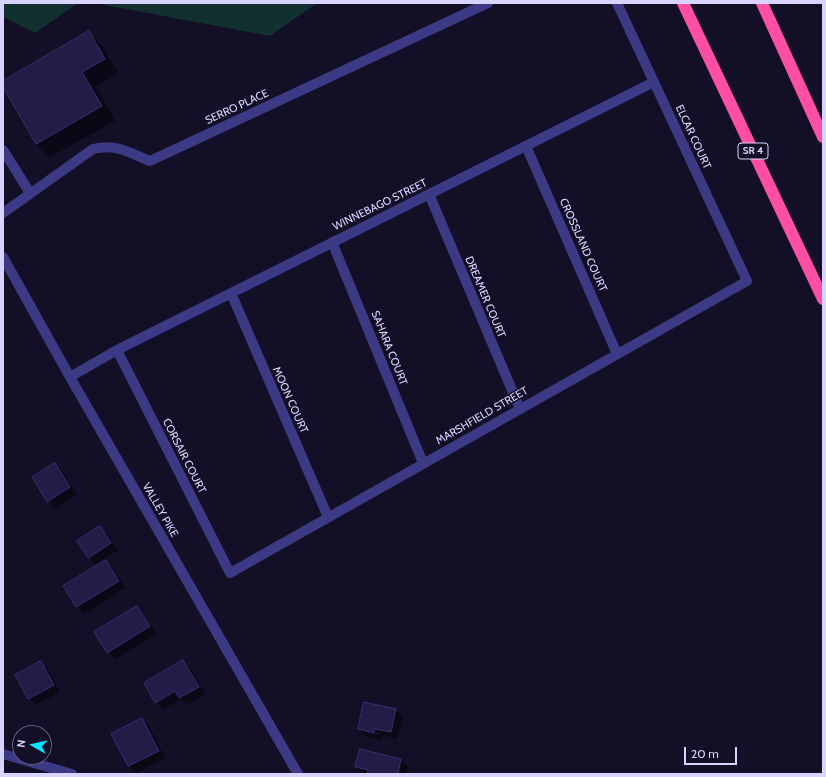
<!DOCTYPE html>
<style>
body{margin:0}
#map{position:relative;width:826px;height:777px;overflow:hidden;background:#130f26;font-family:Cabin,sans-serif}
canvas{display:block}
.frame{position:absolute;inset:0;border:4px solid #d9d4ff;pointer-events:none}
.north{position:absolute;left:12px;top:725px;width:40px;height:40px;box-sizing:border-box;background:#130f26;border:1px solid #625e7d;border-radius:50%;rotate:278deg;font-size:11px;font-weight:700;line-height:16px;text-align:center;color:#d9d4ff}
.north::after{content:'';display:block;margin:auto;width:14px;height:18px;background:#00e5ff;clip-path:polygon(50% 0,100% 100%,50% 72%,0 100%)}
.scale{position:absolute;left:684px;top:747px;width:53px;height:18px;box-sizing:border-box;border:2px solid #d9d4ff;border-top:0;padding-left:5px;font-size:12px;line-height:14px;white-space:nowrap;color:#d9d4ff;-webkit-text-stroke:3px #130f26;paint-order:stroke}
</style>
<div id="map">
<canvas width="826" height="777"></canvas>
<div class="frame"></div>
<div class="north">N</div>
<div class="scale">20 m</div>
</div>
<script>
const c = document.querySelector('canvas').getContext('2d');
c.lineJoin = 'round';
function fill(path, color) {
  c.fillStyle = color;
  c.fill(path, 'evenodd');
}
function strokePath(path, color, width, dash) {
  c.strokeStyle = color;
  c.lineWidth = width;
  c.lineCap = dash ? 'butt' : 'round';
  c.setLineDash(dash || []);
  c.stroke(path);
}
function label(font, color, halo, rows, align = 'center') {
  c.font = font + ' Cabin,sans-serif';
  c.lineWidth = 3;
  c.setLineDash([]);
  c.textBaseline = 'middle';
  c.strokeStyle = halo;
  c.fillStyle = color;
  for (const [text, x, y, turn = 0] of rows) {
    c.save();
    c.translate(x, y);
    c.rotate((+turn || 0) * Math.PI / 180);
    c.textAlign = isNaN(turn) ? turn : align;
    if (halo) c.strokeText(text, 0, 0);
    c.fillText(text, 0, 0);
    c.restore();
  }
}
fill(new Path2D(`
 M3,3H78L35,33L3,17Z
 M94,3H317L270,36Z`), '#12302f');
fill(new Path2D(`
 M89,33L103,47L118,73L95,86L115,121L50,157L36,144L3,85V82Z
 M55,464L62,471L77,495L55,508L48,501Z
 M100,527L107,534L117,551L96,564L89,557L78,541Z
 M106,561L113,568L125,588L84,614L77,607L65,587Z
 M137,607L144,614L156,634L115,659L108,652Z
 M183,661L190,668L205,694L187,705L181,699L163,709L156,702Z
 M41,662L48,669L60,692L36,705L29,698Z
 M395,710L403,717L397,739L382,735L381,740L366,736L359,729ZM366,730L379,733V735L366,732Z
 M142,719L149,726L165,758L136,773L129,766L113,735Z
 M360,751L401,760L408,767L406,774H363L356,767Z`), '#0007');
const building = new Path2D(`
 M89,31L105,59L82,72L102,106L36,144L3,87V81Z
 M55,463L70,487L47,502L32,477Z
 M100,526L111,543L88,558L77,541Z
 M106,560L119,581L76,607L63,586Z
 M137,606L150,626L107,653L94,632Z
 M183,660L199,687L179,698L175,691L155,703L144,683Z
 M41,661L54,685L28,699L15,675Z
 M364,702L396,709L391,732L375,729L374,733L358,729Z
 M142,718L159,751L128,766L111,734Z
 M360,749L401,759L398,774H367L368,770L355,767Z`);
fill(building, '#241b47');
strokePath(building, '#3b2d73', 1);
strokePath(new Path2D(`
 M526,146L617,354
 M3,150L30,193
 M429,194L520,409
 M3,213L93,149C115,143 130,153 150,161L488,3
 M332,242L423,463
 M3,257L70,377L298,774
 M231,293L328,517
 M117,350L230,573L747,281L617,3
 M70,377L117,350L654,82
 M3,754L72,774`), '#3d3a85', 10);
strokePath(new Path2D(`
 M683,3L823,299
 M762,3L823,137`), '#ff4fa3', 12);
for (const [x, y, w] of [
 [753,151,30]
]) {
  const box = new Path2D();
  box.roundRect(x - w / 2, y - 8, w, 16, 3);
  c.fillStyle = '#130f26';
  c.fill(box);
  strokePath(box, '#d9d4ff', 1);
}
label('bold 10px', '#d9d4ff', null, [
 ["SR 4",753,151]
]);
label('11px', '#d9d4ff', '#130f26', [
 ["SERRO PLACE",237,107,-25],
 ["ELCAR COURT",693,137,65],
 ["WINNEBAGO STREET",380,205,-26],
 ["CROSSLAND COURT",583,245,66],
 ["DREAMER COURT",485,297,67],
 ["SAHARA COURT",389,348,68],
 ["MOON COURT",290,400,66],
 ["MARSHFIELD STREET",482,416,-30],
 ["CORSAIR COURT",184,456,63],
 ["VALLEY PIKE",160,510,60]
]);
</script>
